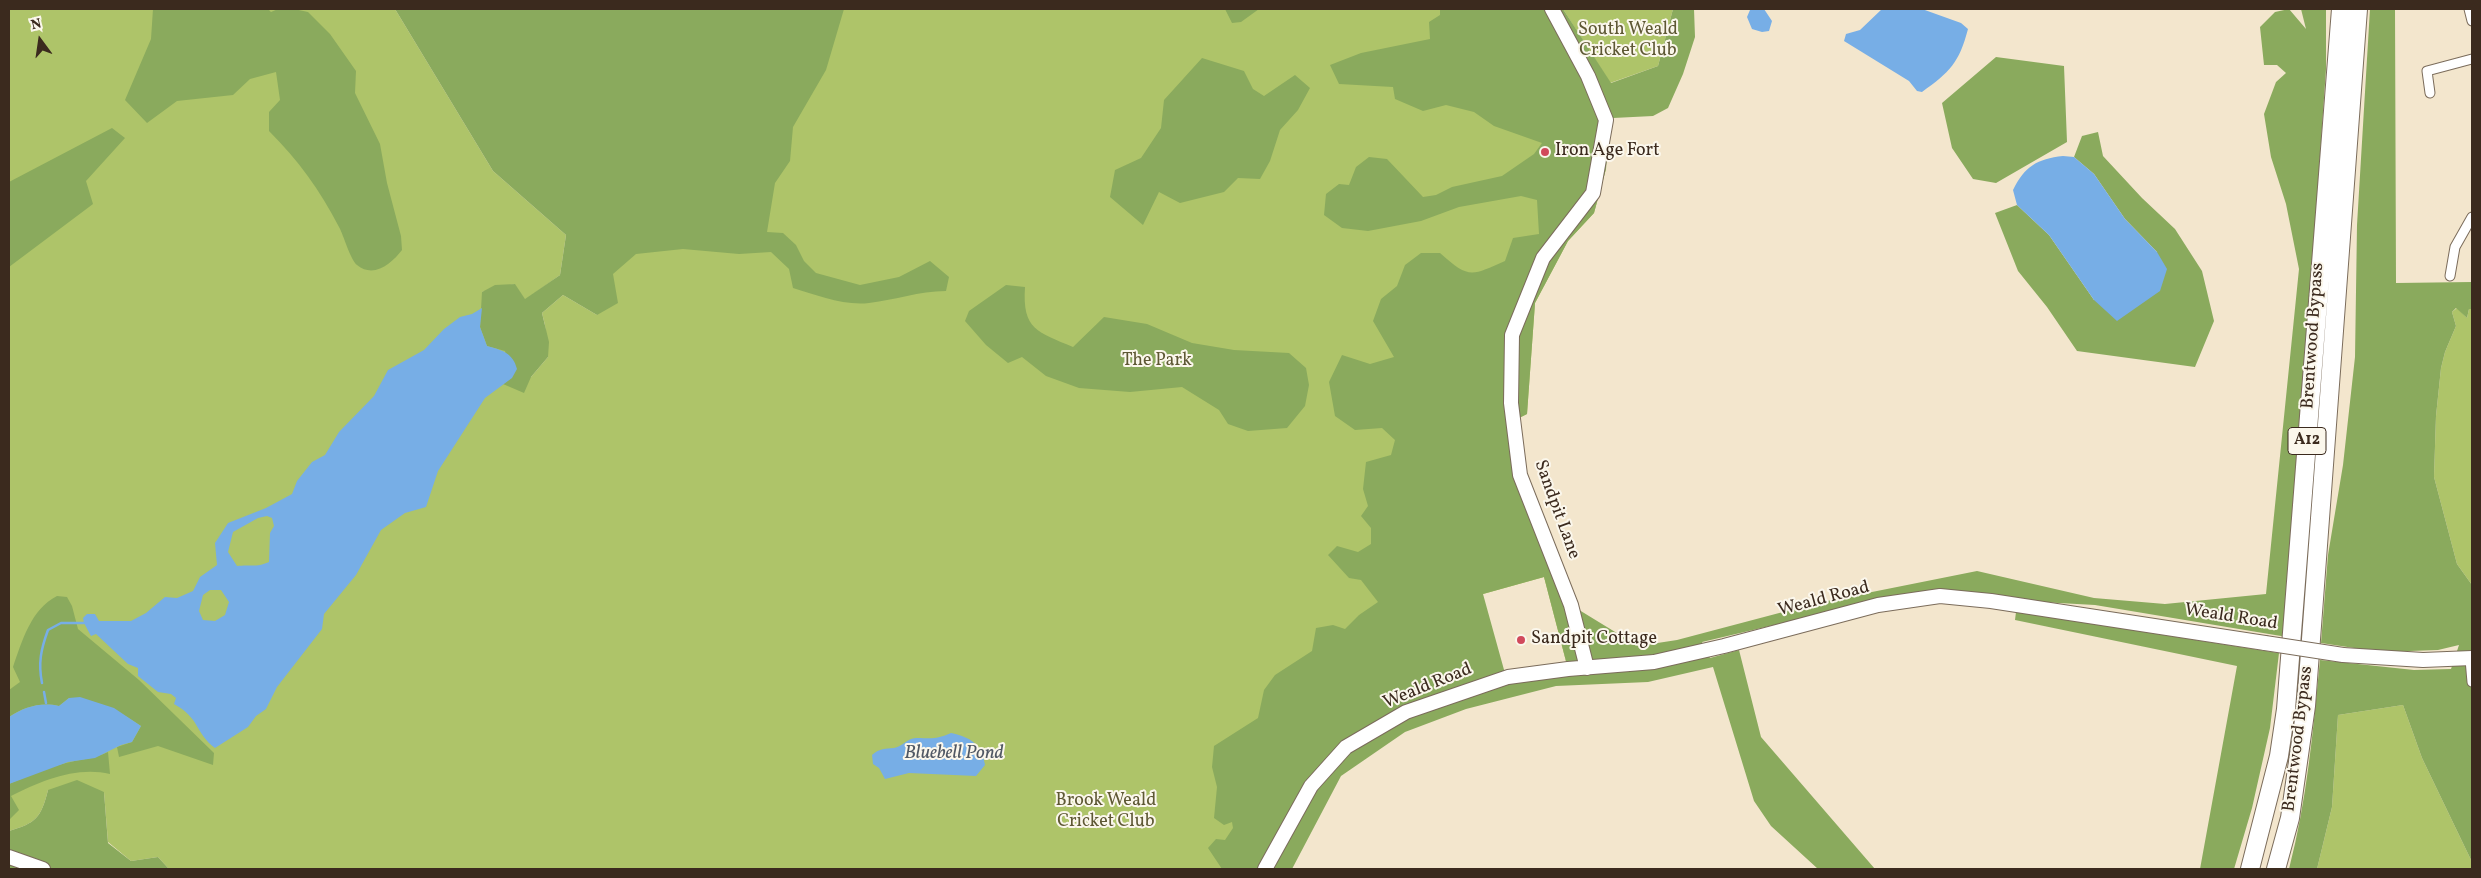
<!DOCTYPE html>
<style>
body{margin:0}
#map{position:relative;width:2481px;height:878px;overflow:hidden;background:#f3e6cd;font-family:Vollkorn,serif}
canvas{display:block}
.frame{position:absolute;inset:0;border:10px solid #3b2a1e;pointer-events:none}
.north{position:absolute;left:15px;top:15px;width:50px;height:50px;-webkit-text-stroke:4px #fbf7ec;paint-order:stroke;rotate:346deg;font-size:14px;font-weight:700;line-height:20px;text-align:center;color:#3b2a1e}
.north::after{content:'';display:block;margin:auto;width:18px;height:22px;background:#3b2a1e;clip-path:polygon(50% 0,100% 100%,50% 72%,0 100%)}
</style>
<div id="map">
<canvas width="2481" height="878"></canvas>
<div class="frame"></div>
<div class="north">N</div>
</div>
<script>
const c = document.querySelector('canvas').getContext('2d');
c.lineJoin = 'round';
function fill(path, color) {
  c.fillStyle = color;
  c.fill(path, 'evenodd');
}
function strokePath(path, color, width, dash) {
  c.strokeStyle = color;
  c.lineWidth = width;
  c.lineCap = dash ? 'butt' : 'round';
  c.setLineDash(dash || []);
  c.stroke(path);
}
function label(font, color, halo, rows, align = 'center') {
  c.font = font + ' Vollkorn,serif';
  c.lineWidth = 4;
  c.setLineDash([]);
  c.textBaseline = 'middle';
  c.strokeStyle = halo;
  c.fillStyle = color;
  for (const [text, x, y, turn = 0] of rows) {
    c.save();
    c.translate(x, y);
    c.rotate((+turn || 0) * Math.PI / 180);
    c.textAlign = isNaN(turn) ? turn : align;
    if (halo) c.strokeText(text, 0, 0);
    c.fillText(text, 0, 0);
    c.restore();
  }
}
fill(new Path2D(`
 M9,9H395L493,171L566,235L560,275L525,300L514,284L482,292V308L531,377L548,357L545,325L542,313L563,295L597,315L599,274L810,9H1543L1606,169L1594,213L1568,241L1535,303L1527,414L1513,421L1568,669L1544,577L1483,594L1406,712L1224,869H169L158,857L131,861L108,842L104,792L48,790C41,818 36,823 9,831Z
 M1563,9H1673L1658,66L1610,83Z
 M2457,308L2467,318L2469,309H2472V585L2457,564L2434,477L2436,416L2441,368L2445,352L2456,326L2452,312Z
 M2403,705L2422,758L2472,862V869H2317L2332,807L2338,715Z`), '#aec469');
fill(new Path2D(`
 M153,9H268L271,12L278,9H294L308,12L330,34L356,71L355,93L380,144L387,183L401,236L402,250C392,263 374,279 357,265C350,259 344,236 339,227C320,190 298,160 269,131V112L280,100L276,72L250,79L233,95L177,101L147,123L125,100L151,39Z
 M395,9H844L826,70L793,127L790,161L775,183L767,232L783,233L796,245L804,261L816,273L860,285L899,277L930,261L949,277L946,291C918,291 896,300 869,303C844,306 816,295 793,288L789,269L771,252L739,254L683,249L636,254L613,274L618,303L597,315L563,295L542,313L549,342L548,357L531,377L524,393L503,384L511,378L505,351L487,346L480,327L482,292L495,285L515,284L525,299L560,275L566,235L493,171Z
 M1225,9H1259L1241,22L1232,23Z
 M1440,9H1563L1611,83L1658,66L1673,9H1694L1695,37L1683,74L1668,108L1653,116L1613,118L1610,124L1606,169L1594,213L1568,241L1535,303L1527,414L1513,421L1520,475L1571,605L1638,646L1677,640L1817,603L1977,571L2094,598L2165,604L2266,594L2299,269L2286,204L2271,157L2264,114L2276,82L2286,73L2277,65H2264L2260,27L2275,12L2289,9L2306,29L2301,9H2326V69L2287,637L2095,605L2023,601L1967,592L1850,607L1702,642L1710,658L1739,650L1761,737L1875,869H1818L1771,826L1754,801L1713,667L1648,682L1556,686L1466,709L1405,732L1341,776L1292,869H1222L1208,848L1216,839L1225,840L1233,828L1232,822L1224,825L1214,818L1217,787L1212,767L1214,746L1258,718L1264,690L1275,675L1312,651L1316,628L1333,625L1345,629L1359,615L1378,602L1361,580L1349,578L1328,555L1337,546L1358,552L1371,544V528L1361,516L1368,506L1363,489L1366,462L1391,455L1395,440L1382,428L1355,430L1335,416L1329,382L1342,355L1370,364L1394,357L1373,321L1381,299L1397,286L1405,265L1421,253H1440C1469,279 1471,276 1505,261L1513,238L1539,234L1537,200L1521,196L1459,207L1421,221L1368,231L1342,228L1324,215L1326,194L1339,184L1349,185L1356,167L1369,157L1387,159L1423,197L1436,195L1452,187L1502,176L1534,154L1542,143L1494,126L1474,112L1446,105L1423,111L1395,99L1393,87L1339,84L1330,65L1361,53L1430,39L1429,22L1440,15ZM1544,577L1568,669L1506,677L1483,594Z
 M2370,9H2395L2396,283L2472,282V309H2469L2467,318L2456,308L2452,312L2456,326L2445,352L2441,368L2436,416L2434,477L2457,564L2472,585V862L2422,758L2403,705L2338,715L2332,807L2317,869H2289C2307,800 2313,731 2320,660L2414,670L2451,669L2459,645L2438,650L2381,652L2321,643L2328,555L2343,465L2355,357L2357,225Z
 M1996,57L2064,66L2067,142L1996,183L1973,179L1952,148L1942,103Z
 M1202,58L1244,71L1253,89L1264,96L1295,75L1310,88L1298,110L1280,130L1270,161L1260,179L1238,178L1224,192L1180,203L1159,192L1143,225L1110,197L1115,170L1141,158L1161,128L1164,100Z
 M112,128L125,138L86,181L93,204L9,267V182Z
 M2098,132L2103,156L2142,198L2175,229L2202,271L2214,321L2195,367L2077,351L2047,307L2018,271L1995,213L2017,205L2049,235L2094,300L2157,252L2125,219L2094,174L2074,157L2082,136Z
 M1006,285L1025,287C1022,330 1038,332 1073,347L1104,317L1147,324L1192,343L1234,350L1289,353L1306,368L1309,385L1305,406L1287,428L1248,431L1228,424L1219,410L1182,387L1130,392L1079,388L1046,376L1022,357L1008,363L986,345L965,321L969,311Z
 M57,596L67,597L72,606L78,629L139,680L214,753L213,765L158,746L119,757L117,747L132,742L141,726C114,708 101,702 69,698L59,706C41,702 24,707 9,717V690L20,682L13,667C22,641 31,609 57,596Z
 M2016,612L2076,618L2151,633L2279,653L2270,728L2252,808L2234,869H2200L2237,666L2015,620Z
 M108,752L110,774C76,766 41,781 11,796L19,810L9,820V784C28,776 46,768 66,763C81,759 94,759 108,752Z
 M77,780L104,792L108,843L131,861L158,857L169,869H9V831C36,823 41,818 48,790Z`), '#8aaa5d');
fill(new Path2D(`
 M1764,9L1772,21L1769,31L1762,32L1752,29L1747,17L1750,10Z
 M1882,9H1922L1961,23L1968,29C1959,63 1950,72 1922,92L1917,91L1909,81L1844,41L1846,34L1860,30Z
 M2063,156L2074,157L2094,174L2125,219L2157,252L2167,269L2160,291L2117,321L2094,300L2049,235L2017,205L2013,190C2025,166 2037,159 2063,156Z
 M482,308L480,327L487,346C502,350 513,353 517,369L512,378L485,398L438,471L426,507L405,513L381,530L356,575L324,614L322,629L277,687L266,709L256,716L248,727L215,748C195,733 200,718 174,704L176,698L171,694L158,692L138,676V668L128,664L96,634L91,636L84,623L83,618L87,614H95L99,621H131L146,613L165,597L177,598L193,591L200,577L217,565L215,543L228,523L266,508L292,494L297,481L312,462L325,455L339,432L374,396L388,370L424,350L444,329L460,317L472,314ZM267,516L272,518L274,526L270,533L269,562C255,568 251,564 237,566L228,552L233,532L258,518ZM210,590H221L229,602L225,615L215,621L203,620L199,611L203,595Z
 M80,697L114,708L141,726L132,742L121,745L95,758L68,762L9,784V717C25,707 40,702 59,706L69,698Z
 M951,733C971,737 982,745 985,765L976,776L909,773L885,779L879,768L873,764L872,755C880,748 885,749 894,748C902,747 907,738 916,738C932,738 935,740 951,733Z`), '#77aee6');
strokePath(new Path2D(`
 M42,683C38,663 41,649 48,630L61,623H84
 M44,692L46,703`), '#77aee6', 2.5);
const street = new Path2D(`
 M2469,9L2472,21
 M2430,93L2427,71L2472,59
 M2450,276L2455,247L2472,217
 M2470,659L2472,682`);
const secondary = new Path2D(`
 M1552,9L1588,76L1606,120L1593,193L1543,258L1512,335L1511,403L1520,475L1571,605L1587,668
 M2343,655L2423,660L2472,658
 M9,857L43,869
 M1265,869L1311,786L1346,747L1406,712L1508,677L1568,669L1654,662L1724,646L1878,605L1940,596L1991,601L2265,643`);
const highway = new Path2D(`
 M2250,869L2279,756L2286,709L2341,9
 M2276,869L2290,818L2306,706L2358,9`);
strokePath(street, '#7b6c5b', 11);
strokePath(secondary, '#7b6c5b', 16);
strokePath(highway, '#7b6c5b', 20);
strokePath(street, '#fff', 9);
strokePath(secondary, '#fff', 14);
strokePath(highway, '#fff', 18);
const secondaryBridge = new Path2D(`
 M2265,643L2343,655`);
strokePath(secondaryBridge, '#7b6c5b', 16, []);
strokePath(secondaryBridge, '#fff', 14);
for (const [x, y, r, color] of [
 [1545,152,5,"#d1495b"],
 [1521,640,5,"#d1495b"]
]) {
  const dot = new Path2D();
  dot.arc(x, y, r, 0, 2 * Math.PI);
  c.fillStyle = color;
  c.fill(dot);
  strokePath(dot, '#fbf7ec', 2);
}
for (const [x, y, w] of [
 [2307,441,38]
]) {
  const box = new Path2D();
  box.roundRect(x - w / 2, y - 13.5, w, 27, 4);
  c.fillStyle = '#fbf7ec';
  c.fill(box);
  strokePath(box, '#3b2a1e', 1);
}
label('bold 16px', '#3b2a1e', null, [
 ["A12",2307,441]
]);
label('18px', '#5e5834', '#fbf7ec', [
 ["South Weald",1628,31],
 ["Cricket Club",1628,52],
 ["The Park",1157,362],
 ["Brook Weald",1106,802],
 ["Cricket Club",1106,823]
]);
label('18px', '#3b2a1e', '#fbf7ec', [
 ["Iron Age Fort",1555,152],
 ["Sandpit Cottage",1531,640]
], 'left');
label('18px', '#3b2a1e', '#fbf7ec', [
 ["Brentwood Bypass",2314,336,-86],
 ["Sandpit Lane",1556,510,70],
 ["Weald Road",1824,600,-15],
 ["Weald Road",2231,618,9],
 ["Weald Road",1428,687,-22],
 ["Brentwood Bypass",2299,739,-83]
]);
label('italic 19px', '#505864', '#fbf7ec', [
 ["Bluebell Pond",954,755]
]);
</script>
